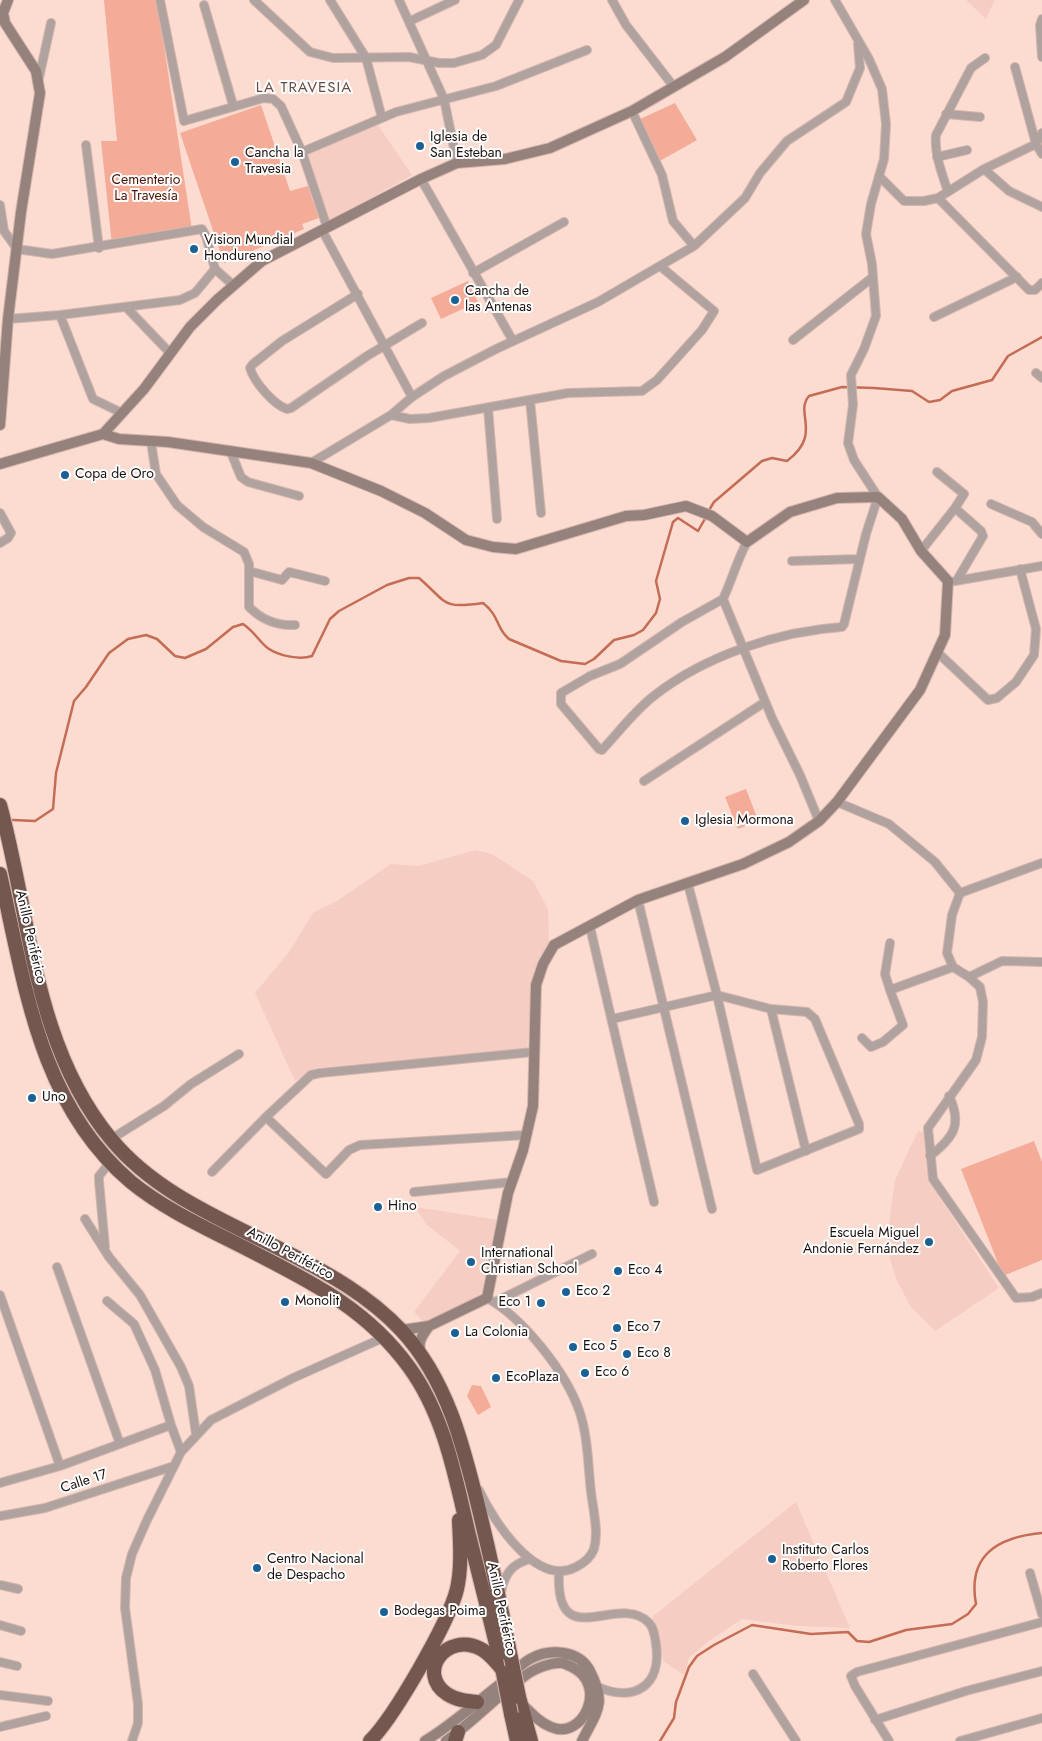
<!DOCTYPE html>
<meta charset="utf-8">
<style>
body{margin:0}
canvas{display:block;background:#fcdbd1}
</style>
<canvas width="1042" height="1741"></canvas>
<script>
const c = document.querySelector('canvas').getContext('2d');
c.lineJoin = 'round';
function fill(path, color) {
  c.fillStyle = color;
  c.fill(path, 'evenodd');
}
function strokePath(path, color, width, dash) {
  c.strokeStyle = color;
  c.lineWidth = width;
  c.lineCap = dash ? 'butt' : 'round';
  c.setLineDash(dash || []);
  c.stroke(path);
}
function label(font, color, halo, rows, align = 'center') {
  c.font = font + ' Jost,sans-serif';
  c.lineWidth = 4;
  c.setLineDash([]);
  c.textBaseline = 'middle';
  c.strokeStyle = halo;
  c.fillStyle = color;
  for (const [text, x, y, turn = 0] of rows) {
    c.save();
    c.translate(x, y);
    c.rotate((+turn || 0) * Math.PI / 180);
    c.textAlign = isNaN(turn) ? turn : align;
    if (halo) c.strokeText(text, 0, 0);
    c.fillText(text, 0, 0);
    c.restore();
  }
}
fill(new Path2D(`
 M966,0H995L986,19Z
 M378,125L412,175L330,220L306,154Z
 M476,850L492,854L533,881L548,909L549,943L537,962L527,1048L315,1068L295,1081L255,993L289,952L313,913L337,901L391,864L418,866Z
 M918,1131L926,1132L930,1179L940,1198L999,1288L935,1331L911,1307L896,1279L889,1255L888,1230L895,1180Z
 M415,1207L499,1220L488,1273L481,1296L425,1323L414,1312L460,1251L427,1225Z
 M796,1502L850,1628L798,1626L742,1619L709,1641L689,1658L684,1675L663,1661L660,1634L652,1617Z`), '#f6cdc2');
fill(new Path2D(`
 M104,0H157L192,230L112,245L101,141H117Z
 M675,103L697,140L658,162L638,120Z
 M261,105L290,191L308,186L319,218L302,224L304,229L224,263L180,133Z
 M468,281L478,302L441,319L431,298Z
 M746,789L758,820L738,829L725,797Z
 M1034,1141L1042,1162V1260L1003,1276L961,1169Z
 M472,1385L481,1386L491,1407L478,1415L467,1396Z`), '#f4ab98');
strokePath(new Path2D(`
 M708,512L714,502L762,461L772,458L787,461C823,434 794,413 809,396L842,387L874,388L912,391L929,402L940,400L952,391L992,380L1008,356L1042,337
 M13,820L35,821L53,809L56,773L74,701L86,687L109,653L128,639L146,635L157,639L175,656L185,658L206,649L233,627L243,624C255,632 260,643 269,649C280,656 300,660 312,656L330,619L339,611L387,585L409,578H419C448,603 441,609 483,603C500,616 496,629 509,639L561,661L585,664L594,659L614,640L634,635L643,630L656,613L660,599L656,581L673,522L678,518L698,531L706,517
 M660,1741L674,1718L676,1702L689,1667L697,1656L714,1645L752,1625L811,1634L848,1632L857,1641L869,1642L906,1630L952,1624L968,1614L976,1604C967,1555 998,1537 1042,1533`), '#c56c54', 2.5);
const street = new Path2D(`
 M160,0L184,121L264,98L273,99L281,106L302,152L327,227
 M254,0L310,52L333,58L409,57L439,63H454L482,55L496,45L519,0
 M330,0L366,58L382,118
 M399,0L444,99L457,163
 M612,0L626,25L674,87
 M204,5L233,105
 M1042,19L1040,25L1042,57
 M410,21L455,0
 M1015,67L1036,144L1042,154
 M39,78L51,23
 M632,111L662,175L673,221L694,246
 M946,114L980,117
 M86,145L99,248
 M302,152L396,112L496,86L587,50
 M937,157L967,150
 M984,169L1009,191L1042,207
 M879,176L904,201H924L938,198L984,169L1036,144L1042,133
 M421,179L513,341
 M948,192C942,173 934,154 936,135L971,68L985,58
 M938,198L1029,290H1035L1042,283
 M0,205L4,231L17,249L52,254L202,229L206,236L215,269
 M322,230L412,397
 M473,273L564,222
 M358,294L282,341L253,364L250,368C254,382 274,405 287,409L291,408L367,356L422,323
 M126,307L170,353
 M60,315L93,399L122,413
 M934,317L1017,277
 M8,319L60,315L180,300L195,293L215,269L233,285
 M793,340L873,277
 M1036,373L1042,378
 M530,400L541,513
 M488,408L497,519
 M391,415L410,419L429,418L568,393L642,391L657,380L702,330L714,311L660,266
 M151,442L156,474L177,505L203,527L244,552L249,564V607C262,620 277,626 295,625
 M230,450L241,477L248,482L299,496
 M311,463L391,415L412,397L444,376L496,349L598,302L694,246L745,198L760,173L787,141L846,102L860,68L858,44
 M937,472L964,494L955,508L981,531L983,536L957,580
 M991,504L1032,522L1042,534
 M0,513L11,533L8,538L0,543
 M747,542C737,560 732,580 723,599L772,718L800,775L819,821
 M921,551L955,508
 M792,561L860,559
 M249,571L282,580L289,572L325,581
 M955,581L1042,566
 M723,599L682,622L620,664L590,676L561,693V704L599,749L602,750C619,732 635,710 655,695C705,656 779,631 842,627L844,624L866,534L878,497L854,460L848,443L853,405L851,375L864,349L876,316L872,264L866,234L871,204L884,159L886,124L882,89L869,59L835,0
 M937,652L988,700L997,698L1016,682L1034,655L1036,629L1020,569
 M644,781L765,702
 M837,802L889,824L935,862L960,893L952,915L947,953L953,967L969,977L980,987L983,1002L982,1037L976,1060L928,1128L933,1179L1016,1298L1032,1297L1042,1293
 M960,893L1042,863
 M638,900L712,1209
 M590,927L654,1202
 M969,977L1002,961L1042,962
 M890,990L885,974L890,943
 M771,1009L806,1151
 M612,1019L717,995L771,1009L807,1012L815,1019L859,1124V1129L757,1170L717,995L688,884
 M862,1038L871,1047L883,1042L903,1025L890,990L953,967
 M266,1117L326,1174L349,1150L360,1145L526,1135
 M111,1139L164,1106L191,1084L239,1054
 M930,1156C953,1138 963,1125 949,1096
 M212,1172L266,1117L311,1075L320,1073L533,1052
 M414,1192L512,1182
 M85,1219L109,1257L140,1295L181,1367L189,1386L196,1434
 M105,1247L99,1181V1176L111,1161
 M57,1267L120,1444
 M0,1295L60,1466
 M107,1301L134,1324L155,1370L171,1425L181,1452
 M495,1302L592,1254
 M0,1483L60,1466L171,1425
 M479,1490C493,1520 536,1588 576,1567C584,1563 591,1557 594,1549C599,1532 593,1509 591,1492C588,1466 588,1435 579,1410C565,1371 523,1318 487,1298
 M0,1516L45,1508L174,1466
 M559,1572C555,1656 618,1592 648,1622C654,1627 655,1637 656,1644C662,1685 635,1703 598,1687
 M1030,1573L1042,1614
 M0,1585L18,1589
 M501,1592C505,1573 512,1564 530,1559
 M0,1625L21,1631
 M0,1662L17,1666
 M753,1674L796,1741
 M0,1695L48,1701
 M875,1720L966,1691L1042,1671
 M0,1727L46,1716
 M132,1741L138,1723V1704L125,1608L126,1578L132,1554L147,1520L181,1452L211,1420L293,1378L385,1337
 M889,1741L855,1686L851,1676L857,1672L1042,1622
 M960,1741L1042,1718`);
const secondary = new Path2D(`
 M0,425L8,319L21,212L40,93L36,71L5,23L3,13L8,0
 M103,434L119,439L168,442L311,463L381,491L425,513L466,540L493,547L516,549L626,516L644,515L686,506L712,516L747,542L790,512L837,498L878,497L902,519L921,551L948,581L945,635L920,690L837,802L819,821L789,842L743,864L638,900L554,945L543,964L536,985L533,1106L523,1150L508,1193L487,1298L429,1326L402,1330
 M0,464L103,434L144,389L190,327L218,299L262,261L421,179L457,163L505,159L550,148L632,111L725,57L804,0
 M421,1354C417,1342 422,1336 429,1326
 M425,1741C453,1724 478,1701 504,1681C512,1674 521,1664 530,1659C550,1648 579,1650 590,1671C607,1704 597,1711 582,1741
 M446,1741C474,1721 498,1695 526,1675C534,1669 551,1662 561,1663C565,1663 569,1666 572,1667C609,1685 583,1741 551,1727C539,1722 531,1713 522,1704`);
const highway = new Path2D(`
 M0,805C31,918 33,1045 111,1139C156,1194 226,1221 288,1253C328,1273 369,1296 401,1330C449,1381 465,1452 481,1518C492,1564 502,1611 511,1658
 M0,874C25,984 39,1104 131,1182C165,1210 210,1230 249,1250C311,1282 366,1308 409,1367C444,1415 455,1475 468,1531C480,1579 492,1626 503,1673
 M519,1697L531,1741
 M477,1702C466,1701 456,1700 447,1694C416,1673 446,1631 481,1649C489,1653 495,1661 501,1668
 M511,1714L517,1741
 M370,1741C394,1717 449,1622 457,1589C462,1566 460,1543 459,1520
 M455,1741L458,1732`);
strokePath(street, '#d4b6ae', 10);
strokePath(secondary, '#d4b6ae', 12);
strokePath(highway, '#d4b6ae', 16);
strokePath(street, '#b0a29e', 8);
strokePath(secondary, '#96827c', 10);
strokePath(highway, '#745850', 14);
const highwayBridge = new Path2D(`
 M511,1658L519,1697
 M503,1673L511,1714`);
strokePath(highwayBridge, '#d4b6ae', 16, []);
strokePath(highwayBridge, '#745850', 14);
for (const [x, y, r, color] of [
 [420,146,5,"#1b6195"],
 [235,162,5,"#1b6195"],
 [194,249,5,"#1b6195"],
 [455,300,5,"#1b6195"],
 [65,475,5,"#1b6195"],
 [685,821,5,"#1b6195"],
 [32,1098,5,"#1b6195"],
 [378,1207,5,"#1b6195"],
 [929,1242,5,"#1b6195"],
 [471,1262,5,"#1b6195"],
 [618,1271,5,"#1b6195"],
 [566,1292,5,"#1b6195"],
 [285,1302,5,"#1b6195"],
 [541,1303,5,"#1b6195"],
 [617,1328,5,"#1b6195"],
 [455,1333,5,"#1b6195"],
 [573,1347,5,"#1b6195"],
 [627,1354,5,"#1b6195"],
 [585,1373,5,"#1b6195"],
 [496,1378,5,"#1b6195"],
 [772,1559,5,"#1b6195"],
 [257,1568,5,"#1b6195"],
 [384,1612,5,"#1b6195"]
]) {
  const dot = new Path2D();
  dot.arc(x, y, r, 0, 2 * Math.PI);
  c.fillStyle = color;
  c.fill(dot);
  strokePath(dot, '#fff', 2);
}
label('14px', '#1b100d', '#fff', [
 ["Iglesia de",430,138],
 ["San Esteban",430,154],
 ["Cancha la",245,154],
 ["Travesia",245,170],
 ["Vision Mundial",204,241],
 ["Hondureno",204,257],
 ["Cancha de",465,292],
 ["las Antenas",465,308],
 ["Copa de Oro",75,475],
 ["Iglesia Mormona",695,821],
 ["Uno",42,1098],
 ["Hino",388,1207],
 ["Escuela Miguel",919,1234,"right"],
 ["Andonie Fernández",919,1250,"right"],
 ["International",481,1254],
 ["Christian School",481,1270],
 ["Eco 4",628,1271],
 ["Eco 2",576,1292],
 ["Monolit",295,1302],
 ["Eco 1",531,1303,"right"],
 ["Eco 7",627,1328],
 ["La Colonia",465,1333],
 ["Eco 5",583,1347],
 ["Eco 8",637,1354],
 ["Eco 6",595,1373],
 ["EcoPlaza",506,1378],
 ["Instituto Carlos",782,1551],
 ["Roberto Flores",782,1567],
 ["Centro Nacional",267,1560],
 ["de Despacho",267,1576],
 ["Bodegas Poima",394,1612]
], 'left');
label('14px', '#4c1304', '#fff', [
 ["Cementerio",146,181],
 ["La Travesía",146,197]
]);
label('14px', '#1b100d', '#fff', [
 ["Anillo Periférico",30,937,77],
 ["Anillo Periférico",290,1254,28],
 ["Calle 17",84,1482,-18],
 ["Anillo Periférico",501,1609,78]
]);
c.letterSpacing = '1px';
label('15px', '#664b43', '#fff', [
 ["LA TRAVESIA",304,88]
]);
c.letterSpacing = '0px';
</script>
